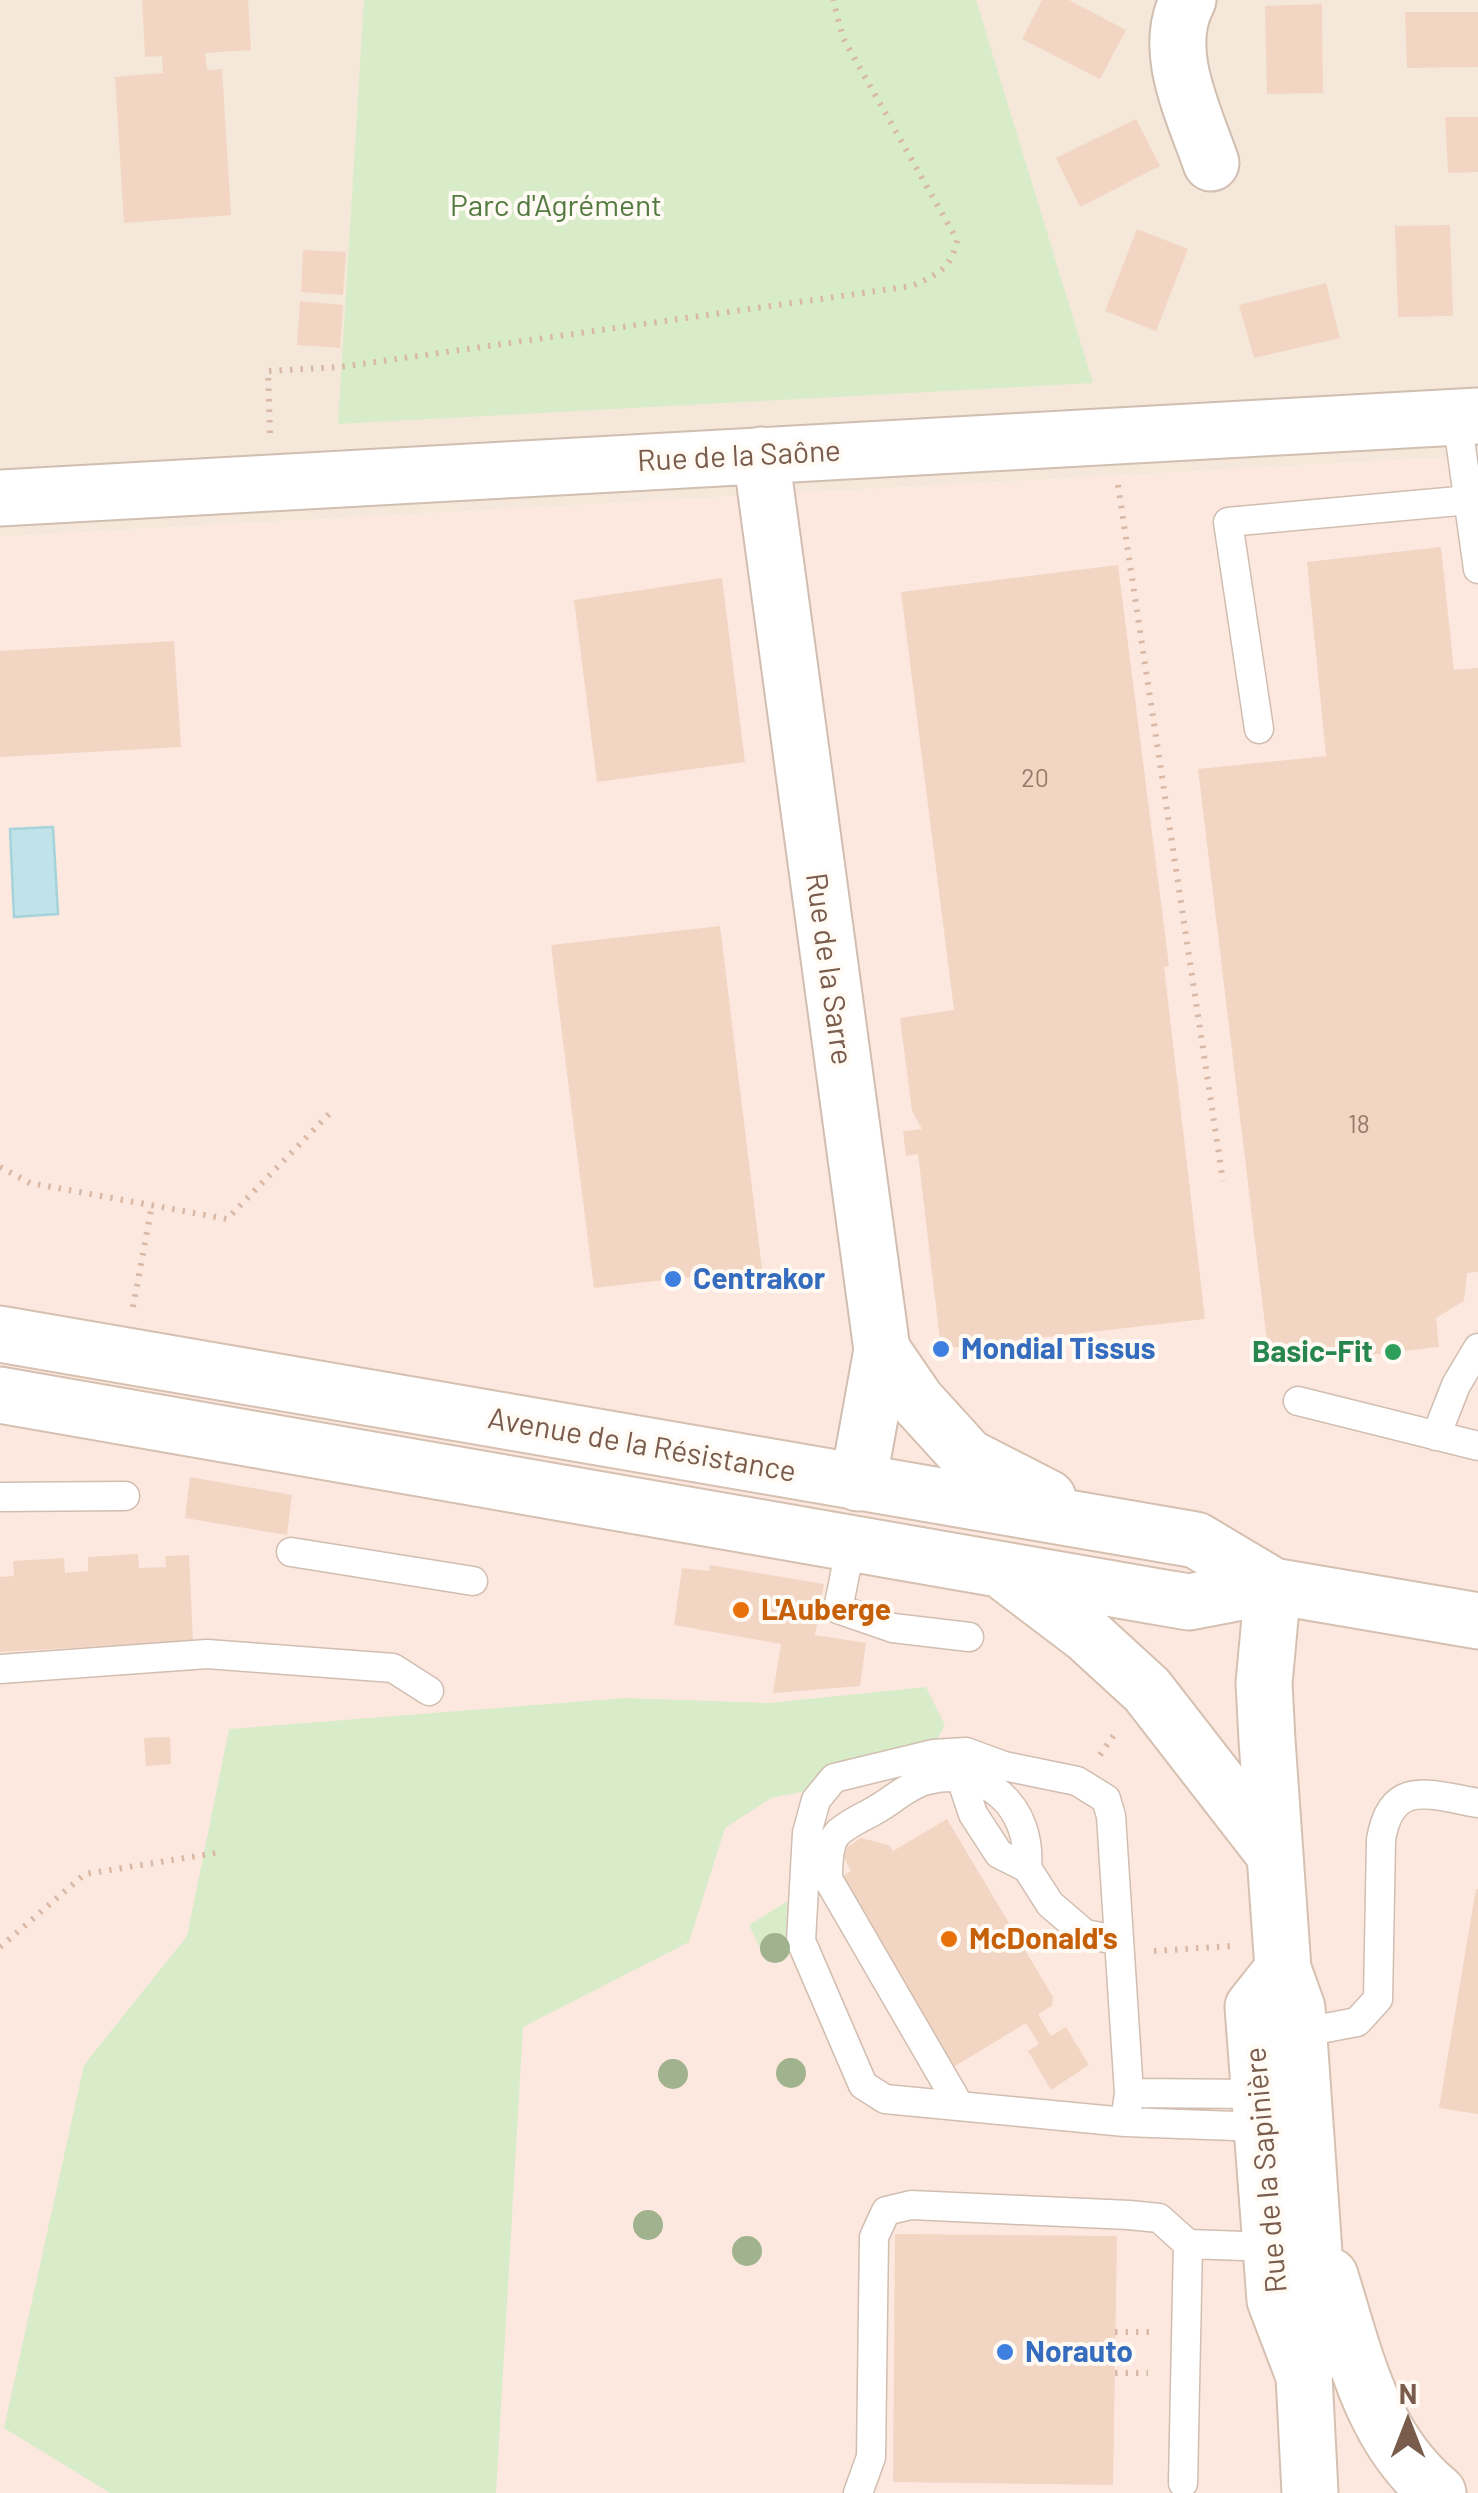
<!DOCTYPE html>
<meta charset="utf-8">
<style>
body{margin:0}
#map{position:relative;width:1478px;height:2493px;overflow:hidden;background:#fdf6ec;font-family:Barlow,sans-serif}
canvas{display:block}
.north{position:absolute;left:1358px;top:2373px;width:100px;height:100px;-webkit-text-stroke:8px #fffaf3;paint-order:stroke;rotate:0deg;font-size:28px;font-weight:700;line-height:40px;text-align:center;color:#7a5c4d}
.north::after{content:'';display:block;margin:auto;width:35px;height:45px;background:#7a5c4d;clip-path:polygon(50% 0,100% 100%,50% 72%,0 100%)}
</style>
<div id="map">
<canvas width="1478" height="2493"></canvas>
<div class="north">N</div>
</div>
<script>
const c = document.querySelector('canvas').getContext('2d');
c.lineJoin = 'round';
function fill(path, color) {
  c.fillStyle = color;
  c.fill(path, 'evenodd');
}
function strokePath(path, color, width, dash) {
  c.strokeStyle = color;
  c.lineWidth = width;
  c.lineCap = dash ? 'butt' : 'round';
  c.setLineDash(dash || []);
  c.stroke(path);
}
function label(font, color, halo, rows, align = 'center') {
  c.font = font + ' Barlow,sans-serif';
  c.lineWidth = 8;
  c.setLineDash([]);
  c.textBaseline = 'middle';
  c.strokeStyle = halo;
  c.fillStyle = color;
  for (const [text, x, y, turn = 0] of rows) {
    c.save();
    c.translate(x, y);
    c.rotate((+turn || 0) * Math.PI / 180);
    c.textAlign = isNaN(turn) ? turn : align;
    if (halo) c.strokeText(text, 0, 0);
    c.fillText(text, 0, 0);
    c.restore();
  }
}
fill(new Path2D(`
 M0,0H1478V456L0,537Z`), '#f5e8da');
fill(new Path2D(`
 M1478,456V2493H0V537Z`), '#fde8e0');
fill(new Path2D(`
 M364,0H976L1093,383L338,424Z
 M926,1687L945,1725L922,1768L771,1798L725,1828L689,1942L523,2027L496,2493H110L4,2428L84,2065L187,1936L229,1729L625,1698L769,1703Z
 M788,1901L785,1954L767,1962L749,1925Z`), '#d8ecc9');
const water = new Path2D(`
 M53,827L58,914L14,917L10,829Z`);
fill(water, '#bfe3e8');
strokePath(water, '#a5d3da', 2.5);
fill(new Path2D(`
 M142,0H248L251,50L205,53L207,70L222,69L231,215L124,223L115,77L163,73L162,56L145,57Z
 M1042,0H1069L1126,30L1100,79L1022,39Z
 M1322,4L1323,93L1267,94L1265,6Z
 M1405,12H1478V67L1407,68Z
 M1445,117H1478V172L1448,173Z
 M1136,119L1160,166L1080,207L1056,158Z
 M1450,225L1453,316L1398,317L1395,226Z
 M1137,229L1188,249L1156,331L1105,311Z
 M303,250L346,252L343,295L301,292Z
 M1326,283L1340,338L1254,358L1239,305Z
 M300,301L343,305L340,348L297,345Z
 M1441,547L1454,670L1478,668V1272L1467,1273L1464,1301L1436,1318L1439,1347L1270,1366L1198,769L1326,756L1307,562Z
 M1118,565L1169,966L1164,967L1205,1319L941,1349L918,1154L906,1156L903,1131L922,1129L912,1111L900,1018L954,1010L901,592Z
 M722,578L745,762L597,782L574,600Z
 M174,641L181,747L0,757V651Z
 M720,926L762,1269L594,1288L551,945Z
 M190,1477L292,1495L287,1535L185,1518Z
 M138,1554L139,1568L166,1567L165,1556L189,1555L193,1641L0,1652V1577L14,1576L13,1561L64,1558L65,1573L88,1571V1557Z
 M710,1565L824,1584L815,1635L866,1643L860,1686L773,1693L781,1644L674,1625L682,1568L709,1571Z
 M170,1737L171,1764L146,1766L144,1738Z
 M947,1819L1053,1997L1052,2006L1038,2014L1051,2036L1066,2027L1089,2065L1051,2090L1028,2051L1039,2044L1026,2023L947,2071L833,1882L851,1871L844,1857L847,1847L861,1838L889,1845L893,1851Z
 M1476,1889H1478V2114L1439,2108Z
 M895,2234L1117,2236L1113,2485L893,2482Z`), '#f3d5c3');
const lane = new Path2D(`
 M1457,418L1478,569
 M1259,729L1228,522L1469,500
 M1298,1401L1478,1446
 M1436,1436L1456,1385L1478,1348
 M0,1497L125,1496
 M851,1544L838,1609L893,1628L969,1637
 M291,1552L473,1581
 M0,1669L207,1654L393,1668L429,1691
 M961,1778L973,1814L999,1854L1027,1868L1050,1904L1085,1934L1116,1940
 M1299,2033L1357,2022L1378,1999L1381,1840C1391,1777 1431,1795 1478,1803
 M1129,2093L1260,2094
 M959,2105L828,1879C828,1865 828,1844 837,1834C846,1824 866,1816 877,1809C891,1801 908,1786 924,1781C986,1763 1032,1807 1027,1868
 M1125,2122L1129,2093L1111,1816L1106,1799L1077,1781L1004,1766L966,1752L933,1754L834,1778L816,1800L807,1833L801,1941L863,2085L885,2099L1125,2122L1263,2127
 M1183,2483L1188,2244
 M858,2493L871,2457L874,2237L886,2211L911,2205L1129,2215L1159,2218L1188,2244L1271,2247`);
const street = new Path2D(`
 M1188,0C1161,50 1194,113 1211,163
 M761,455L882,1350L858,1483
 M0,498L1478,416`);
const secondary = new Path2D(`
 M0,1334L1196,1540L1273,1586
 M882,1350L917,1401L968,1457L1048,1498
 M0,1395L1159,1597L1189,1602L1273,1586L1478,1621
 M1008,1575L1087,1635L1147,1690L1275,1855
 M1273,1586L1264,1683L1267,1740L1283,1969L1297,2008L1319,2325L1304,2376
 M1283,1969L1253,2007L1275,2300L1304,2376L1310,2493
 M1330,2276C1355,2355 1371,2438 1438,2493`);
strokePath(lane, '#d1beb0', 31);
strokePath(street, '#d1beb0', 59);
strokePath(secondary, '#d6c0b0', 59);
strokePath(new Path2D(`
 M270,433L268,371L340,367L912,286C937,275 952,268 957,240L843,38L833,0
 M1118,485L1223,1181
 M0,1167L30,1183L227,1219L332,1111
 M133,1307L152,1205
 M1100,1755L1116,1732
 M0,1947L85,1874L216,1853
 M1154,1951L1231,1946
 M1115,2332H1151
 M1115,2373H1148`), '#d9b8a5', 6, [2.5, 8]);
strokePath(lane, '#fff', 28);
strokePath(street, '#fff', 55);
strokePath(secondary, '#fff', 55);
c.fillStyle = '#a0b28e';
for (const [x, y] of [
 [775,1948],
 [791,2073],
 [673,2074],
 [648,2225],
 [747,2251]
]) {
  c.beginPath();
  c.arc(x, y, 15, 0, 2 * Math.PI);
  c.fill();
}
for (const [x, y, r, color] of [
 [673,1279,10,"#3f7fe0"],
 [941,1349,10,"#3f7fe0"],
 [1393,1352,10,"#2e9e5b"],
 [741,1610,10,"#e8710a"],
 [949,1939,10,"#e8710a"],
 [1005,2352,10,"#3f7fe0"]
]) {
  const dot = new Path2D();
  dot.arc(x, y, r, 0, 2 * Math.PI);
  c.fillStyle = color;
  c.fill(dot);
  strokePath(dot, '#fffaf3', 4);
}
label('25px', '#987a6a', null, [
 ["20",1035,779],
 ["18",1359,1125]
]);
label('30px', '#537a41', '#fffaf3', [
 ["Parc d'Agrément",556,206]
]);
label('30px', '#7a5c4d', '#fffaf3', [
 ["Rue de la Saône",739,456,-3],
 ["Rue de la Sarre",829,969,82],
 ["Avenue de la Résistance",642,1445,10],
 ["Rue de la Sapinière",1266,2170,-95]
]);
label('bold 30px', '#366cbe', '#fffaf3', [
 ["Centrakor",693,1279],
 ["Mondial Tissus",961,1349],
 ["Norauto",1025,2352]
], 'left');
label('bold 30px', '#27864d', '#fffaf3', [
 ["Basic-Fit",1373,1352]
], 'right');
label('bold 30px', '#c56008', '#fffaf3', [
 ["L'Auberge",761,1610],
 ["McDonald's",969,1939]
], 'left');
</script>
